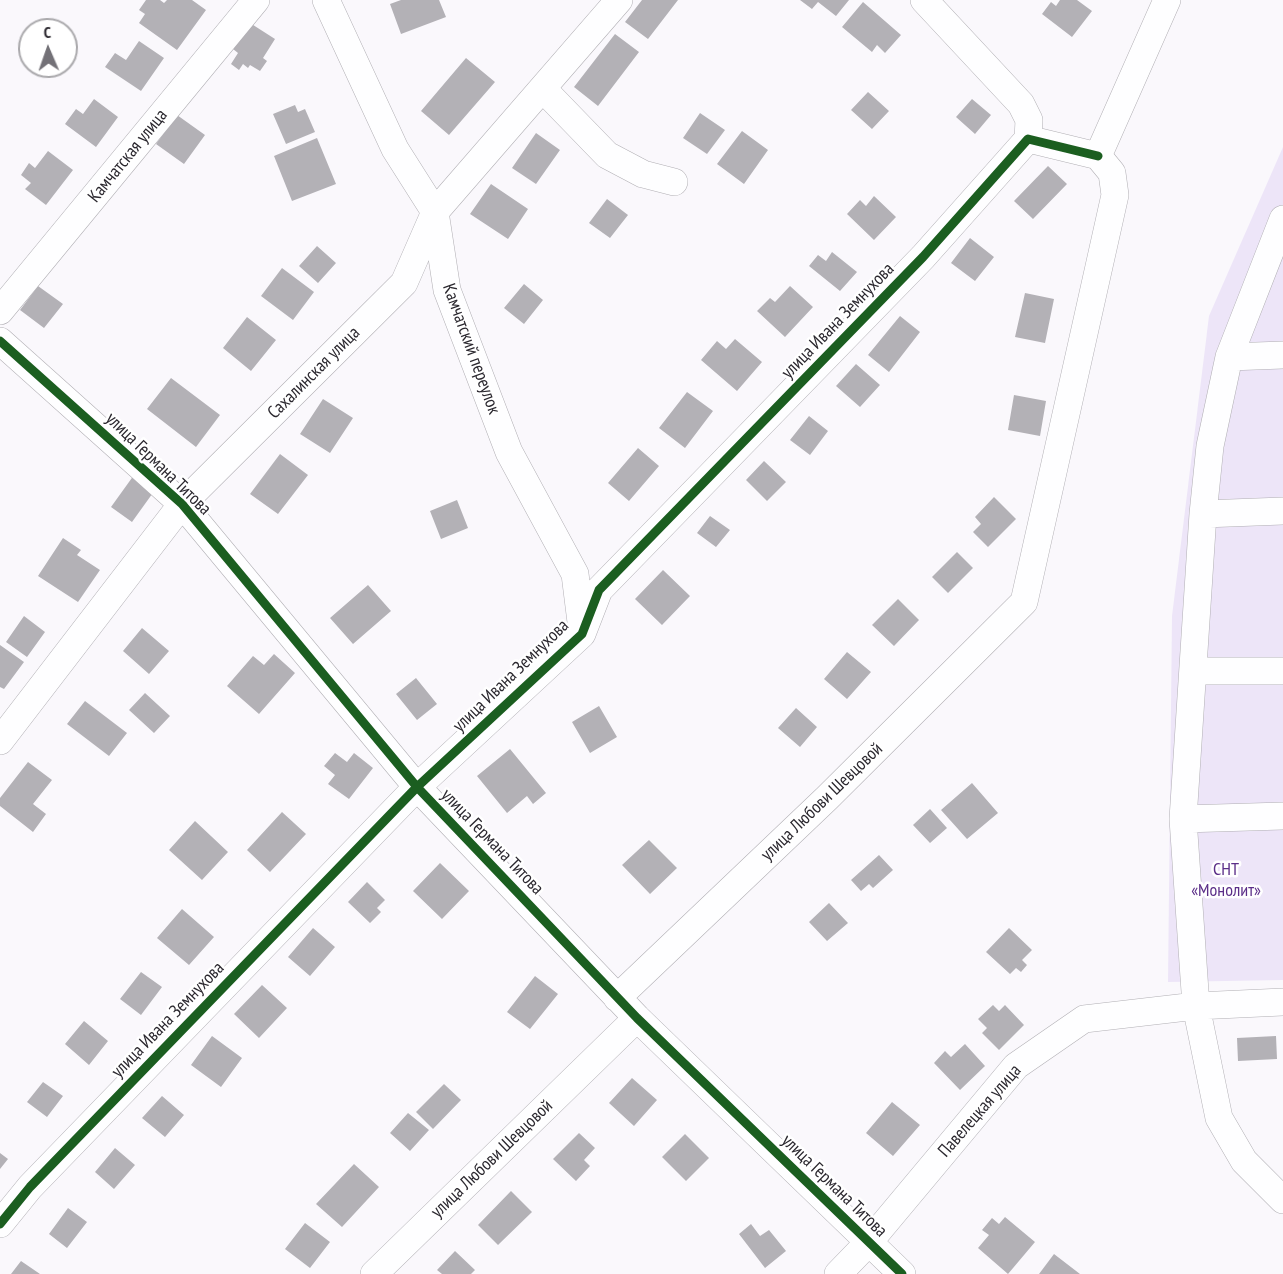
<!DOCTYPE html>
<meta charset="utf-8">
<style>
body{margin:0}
#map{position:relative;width:1283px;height:1274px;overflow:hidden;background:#faf8fc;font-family:"PT Sans Narrow",sans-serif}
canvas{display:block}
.north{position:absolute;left:18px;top:18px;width:60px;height:60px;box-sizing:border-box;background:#fff;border:2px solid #aaa9ac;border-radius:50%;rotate:358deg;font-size:16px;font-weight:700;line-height:24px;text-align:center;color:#2b282f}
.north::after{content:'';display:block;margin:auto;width:21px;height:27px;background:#737177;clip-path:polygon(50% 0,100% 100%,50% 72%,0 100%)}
</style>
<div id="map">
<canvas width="1283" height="1274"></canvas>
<div class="north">С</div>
</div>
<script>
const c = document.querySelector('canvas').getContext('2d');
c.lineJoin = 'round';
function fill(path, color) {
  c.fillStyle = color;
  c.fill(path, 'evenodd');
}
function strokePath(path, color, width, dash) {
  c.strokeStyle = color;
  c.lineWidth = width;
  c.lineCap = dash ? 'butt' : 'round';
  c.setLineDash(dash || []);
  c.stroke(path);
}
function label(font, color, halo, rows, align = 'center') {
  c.font = font + ' "PT Sans Narrow",sans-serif';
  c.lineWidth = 5;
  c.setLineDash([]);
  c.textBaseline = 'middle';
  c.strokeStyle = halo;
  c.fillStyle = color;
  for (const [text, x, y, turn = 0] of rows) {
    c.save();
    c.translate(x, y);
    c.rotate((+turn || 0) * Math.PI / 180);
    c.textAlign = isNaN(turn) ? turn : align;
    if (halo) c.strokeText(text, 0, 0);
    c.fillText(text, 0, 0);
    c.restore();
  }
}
fill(new Path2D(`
 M1283,147V980L1168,982L1172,616L1209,316Z`), '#ede5f8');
fill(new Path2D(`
 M146,0H160L164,3L167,0H192L206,10L177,50L139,23L145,14L139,10Z
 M401,0H439L446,17L401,34L390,4Z
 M642,0H678L648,39L625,22Z
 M800,0H849L836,16L818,2L812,9Z
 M1060,0H1077L1092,11L1072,37L1042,14L1051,2L1056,6Z
 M863,2L901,35L885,53L877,45L872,52L842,27Z
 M250,23L275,39L263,58L267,61L260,71L250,65L248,68L243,64L239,70L231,64L238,53L233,49Z
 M615,34L639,52L598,106L574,87Z
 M139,41L164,58L141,91L105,67L115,53L126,60Z
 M466,58L495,82L449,135L421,111Z
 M868,92L889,111L872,129L851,110Z
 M94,99L118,117L96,147L65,124L76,109L83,114Z
 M972,99L991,115L975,134L956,117Z
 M295,105L298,112L305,109L315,132L286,144L273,114Z
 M700,113L725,130L707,154L683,138Z
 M177,115L205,135L184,164L156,144Z
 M742,131L768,150L744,184L717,164Z
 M536,133L560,150L536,184L512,168Z
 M317,138L336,184L292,201L274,156Z
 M48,151L73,170L46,205L25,189L31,183L21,175L29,163L35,168Z
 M1048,166L1067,184L1033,219L1014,201Z
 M491,184L528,209L508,239L470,214Z
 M874,196L896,217L874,240L847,214L860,200L866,206Z
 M607,199L628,215L610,238L589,223Z
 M970,238L994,257L975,281L951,263Z
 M317,246L336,263L318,283L299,266Z
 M832,252L857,272L840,291L809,266L818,255L826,261Z
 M282,268L314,292L293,320L261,296Z
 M524,284L543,300L524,324L504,308Z
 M38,286L63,304L44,328L20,310Z
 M790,286L813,307L785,337L757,311L770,298L775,302Z
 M1025,293L1054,299L1045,343L1015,337Z
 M900,316L920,332L889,372L868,355Z
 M247,317L276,340L251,371L223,348Z
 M735,339L762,362L737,391L701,360L717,341L726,349Z
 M856,364L880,385L860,407L836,386Z
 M171,378L220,415L196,447L147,409Z
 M687,392L713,411L685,448L659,428Z
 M1014,395L1046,401L1040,436L1008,430Z
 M323,399L353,418L330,453L300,434Z
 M809,416L828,431L810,455L790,440Z
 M638,448L659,466L629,501L608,483Z
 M280,454L308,475L278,514L250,494Z
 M764,461L786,482L767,501L746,480Z
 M134,475L155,490L132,522L111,507Z
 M994,497L1016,519L988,547L973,532L981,524L975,517Z
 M457,500L468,528L441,539L430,511Z
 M710,516L730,530L716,547L697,533Z
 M63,538L81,550L77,555L100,570L78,602L38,576Z
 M957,552L973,568L948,593L932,577Z
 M663,570L690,596L662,625L635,599Z
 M368,585L391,611L353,644L330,618Z
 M898,599L919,620L894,646L872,625Z
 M24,616L45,632L27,657L6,642Z
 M142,628L169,651L149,674L123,651Z
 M0,645L24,662L4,689L0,687Z
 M847,652L871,672L847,699L824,679Z
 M274,654L295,673L259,714L227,686L253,656L264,665Z
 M416,678L437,704L417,720L396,694Z
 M145,693L170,716L154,733L129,710Z
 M85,701L127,733L109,756L67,724Z
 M599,706L617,737L590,753L572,722Z
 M796,708L817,727L800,747L778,728Z
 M510,749L546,793L533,804L527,796L507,813L477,776Z
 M335,753L347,762L354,753L373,768L349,799L328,784L335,775L324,766Z
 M28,762L52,780L33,804L46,814L33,832L0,806V798Z
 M972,783L998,813L967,839L941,810Z
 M930,809L947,828L930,843L913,825Z
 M282,812L306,834L270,872L247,850Z
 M195,821L228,852L202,880L169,850Z
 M649,840L677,868L650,894L622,865Z
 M879,855L893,870L873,888L869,884L861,891L851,880Z
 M440,863L469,891L442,919L413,891Z
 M367,882L385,900L377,908L381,912L370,923L348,902Z
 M829,903L848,923L827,941L809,922Z
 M182,909L214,937L189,965L157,938Z
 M313,928L335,947L310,976L288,957Z
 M1009,928L1032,950L1022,960L1027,965L1021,972L1016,968L1010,974L986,952Z
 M141,972L162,987L141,1015L120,999Z
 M535,976L558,994L530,1029L507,1012Z
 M262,985L287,1008L259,1038L234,1014Z
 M993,1005L999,1011L1005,1005L1024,1025L999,1050L982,1033L987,1028L978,1019Z
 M84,1021L108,1041L89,1065L65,1044Z
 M212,1036L242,1058L221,1087L191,1065Z
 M1276,1036L1277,1059L1238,1061L1237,1038Z
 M965,1044L985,1066L960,1090L934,1063L945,1051L951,1057Z
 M632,1078L657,1100L634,1126L609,1103Z
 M43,1082L63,1096L47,1117L27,1102Z
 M444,1084L461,1100L433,1129L416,1112Z
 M162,1096L184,1115L165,1137L142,1118Z
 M892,1102L920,1125L893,1156L866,1133Z
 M408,1113L429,1130L410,1151L390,1133Z
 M579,1133L595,1148L584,1160L590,1166L576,1181L553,1159Z
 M685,1134L709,1158L686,1181L662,1157Z
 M115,1148L135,1165L114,1189L95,1172Z
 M0,1153L8,1159L0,1169Z
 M354,1164L379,1187L342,1227L316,1204Z
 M511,1191L532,1212L498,1245L478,1225Z
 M68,1208L87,1222L67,1248L49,1234Z
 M1005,1217L1035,1242L1008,1274L978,1248L989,1235L982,1230L992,1218L999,1224Z
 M305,1223L330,1242L310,1268L285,1249Z
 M751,1224L760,1236L769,1230L786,1251L765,1268L739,1234Z
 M455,1251L475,1270L471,1274H442L437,1270Z
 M1054,1254L1080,1274H1039Z
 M21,1261L40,1274H11Z`), '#b3b1b6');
const minor = new Path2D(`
 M326,0L395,149L435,212L447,290L509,452L575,574L582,630
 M924,0L1021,104L1029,120L1028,139
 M543,89L607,155L643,174L674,182
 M1283,219L1229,357L1210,446L1203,514L1183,819L1196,1006L1219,1118L1244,1161L1283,1200
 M0,311L256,0
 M0,341L182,504L417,787L637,1018L902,1274
 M1229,357L1283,355
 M1203,514L1283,511
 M1193,671H1283
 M0,741L182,504L404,283L435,212L619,0
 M1183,819L1283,816
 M617,998L827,798L1024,602L1115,195L1112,173L1098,156L1167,0
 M0,1224L30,1187L417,787L582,634L599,590L923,257L1028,139L1098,156
 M374,1274L637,1018
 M838,1274L869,1242L1016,1066L1084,1019L1196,1006L1283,1002`);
strokePath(minor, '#b1afb4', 28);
strokePath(minor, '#fefeff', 27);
strokePath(new Path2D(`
 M0,341L182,504L417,787L637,1018L902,1274
 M0,1224L30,1187L417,787L582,634L599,590L923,257L1028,139L1098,156`), '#1b5e20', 9);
label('18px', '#2b282f', '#fff', [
 ["Камчатская улица",128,156,-51],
 ["улица Ивана Земнухова",838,321,-46],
 ["Камчатский переулок",471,349,70],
 ["Сахалинская улица",314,373,-45],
 ["улица Германа Титова",158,464,44],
 ["улица Ивана Земнухова",511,676,-44],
 ["улица Любови Шевцовой",822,802,-44],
 ["улица Германа Титова",492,842,46],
 ["улица Ивана Земнухова",168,1020,-46],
 ["Павелецкая улица",980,1111,-49],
 ["улица Любови Шевцовой",492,1159,-44],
 ["улица Германа Титова",834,1186,44]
]);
label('18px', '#5b2e88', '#fff', [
 ["СНТ",1226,870],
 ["«Монолит»",1226,891]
]);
</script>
